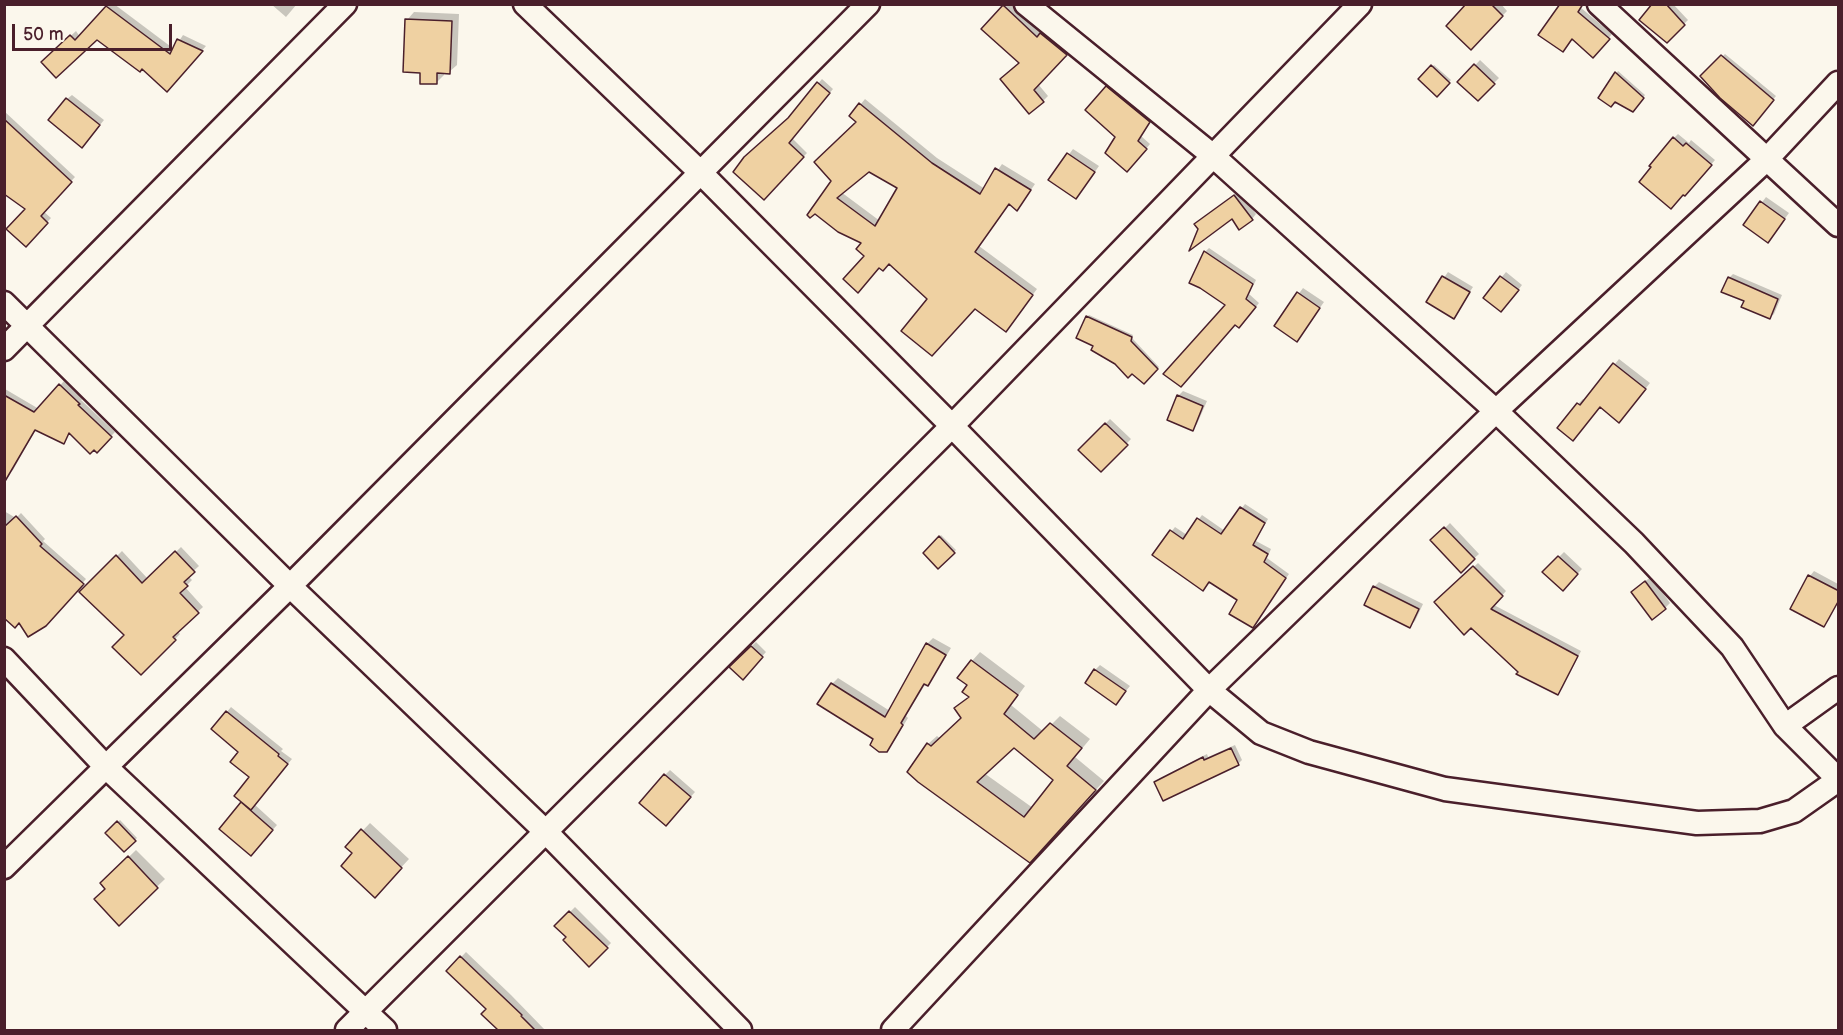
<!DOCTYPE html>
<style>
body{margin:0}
#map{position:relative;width:1843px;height:1035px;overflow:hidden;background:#fbf7ec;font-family:"Balsamiq Sans",sans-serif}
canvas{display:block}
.frame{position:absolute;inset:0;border:6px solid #4a1f2b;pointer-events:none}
.scale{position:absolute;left:12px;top:24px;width:160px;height:27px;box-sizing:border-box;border:3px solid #4a1f2b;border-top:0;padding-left:8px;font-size:18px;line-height:21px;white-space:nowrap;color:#4a1f2b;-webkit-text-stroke:4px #fbf7ec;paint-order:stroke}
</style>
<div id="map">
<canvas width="1843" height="1035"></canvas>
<div class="frame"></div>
<div class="scale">50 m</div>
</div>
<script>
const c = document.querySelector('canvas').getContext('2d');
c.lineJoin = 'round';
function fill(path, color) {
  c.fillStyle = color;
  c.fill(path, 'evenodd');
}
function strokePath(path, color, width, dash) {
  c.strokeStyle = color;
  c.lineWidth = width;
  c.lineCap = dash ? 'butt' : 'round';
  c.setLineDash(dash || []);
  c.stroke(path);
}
fill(new Path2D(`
 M110,4H114L174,49L183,35L206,46L172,85L97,38L43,62L76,31L80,37Z
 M271,4H297L286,17Z
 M1005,4H1013L1043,33L1046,29L1071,49L1038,84L1048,96L1043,101L1002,79L1020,63L983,29Z
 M1468,4H1501L1507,11L1471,48Z
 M1654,4H1673L1688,20L1667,41Z
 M1580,7L1612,34L1597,52L1572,38L1540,35Z
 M414,12L459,14L457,65L449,72H444V75L436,83L422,71L407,20Z
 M1725,54L1776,96L1756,121L1702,76Z
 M1480,60L1499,78L1478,99L1460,82Z
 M1434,65L1451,80L1437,95L1420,79Z
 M1618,71L1645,95L1635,109L1615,100L1600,98Z
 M822,79L833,89L792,138L807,153L764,198L790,117Z
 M1112,83L1153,117L1141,136L1150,144L1132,166L1117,137L1107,87Z
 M72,95L104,120L87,141L67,99Z
 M865,99L937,158L985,189L1002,164L1035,184L1022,203H1009L979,246L1037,289L1011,324L975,307L929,299L890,263L866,255L863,243L839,230L833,181L858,122L851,116ZM869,171L899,188L880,221L841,192Z
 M4,111L75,177L43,211L51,218L26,245L27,209L4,192Z
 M1678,134L1689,143L1691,140L1715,160L1689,190L1674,138Z
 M1073,149L1099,166L1080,193L1050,180Z
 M1239,191L1256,214L1252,219L1232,217L1201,220Z
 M1766,197L1789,213L1772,236L1745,225Z
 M1209,248L1256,280L1249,294L1259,303L1243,323L1227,305L1191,283L1205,252Z
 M1448,272L1473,287L1453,317L1428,301Z
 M1506,272L1522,285L1506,306L1485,297Z
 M1733,274L1782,295L1774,314L1769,318L1746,300L1729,278Z
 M1303,288L1324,302L1297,340L1276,325Z
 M1089,315L1133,335L1132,338L1159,367L1144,382L1132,372L1095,346L1087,317Z
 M1619,359L1650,383L1624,416L1600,406L1578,434V404L1583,399L1585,401Z
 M64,381L83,399L81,400L115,432L97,451L70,433L63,442L36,429L13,470L9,474L4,471L5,389L39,409Z
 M1183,391L1207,401L1197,424L1193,429L1178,396Z
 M1110,419L1131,439L1101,470L1080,450Z
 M1245,504L1268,519L1256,541L1271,549L1267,558L1289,574L1253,626L1239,600L1210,580L1203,589L1154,554L1175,527L1187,535L1202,515L1225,531Z
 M4,511L16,518L21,513L45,539L43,541L86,579L50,620L20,621L4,616Z
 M1450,523L1479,554L1461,570L1433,540Z
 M941,535L956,550L938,567L925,553Z
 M181,547L199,566L188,576L192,580L185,587L203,607L177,631L180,634L141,673L126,635L81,592L122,551L148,579Z
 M1564,552L1582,569L1563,589L1544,572Z
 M1478,563L1506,591L1494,605L1581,651L1562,689L1558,693L1519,671L1471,626L1436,602Z
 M1814,571L1838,584V602L1829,620L1824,625L1810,576Z
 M1651,577L1670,603L1665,608L1637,587Z
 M1379,582L1423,604L1415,621L1410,626L1374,587Z
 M933,638L951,648L933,678L927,684L926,683L906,716L908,718L892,744L886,751L832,684L838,678L890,711L927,644Z
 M756,642L766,652L743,677L731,667Z
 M980,652L1025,686L1011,705L1044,732L1060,716L1090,739L1075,757L1104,781L1038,852L928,744L937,736L941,739L963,718L956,709L970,696L972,661ZM1014,746L1055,780L1033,808L984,773Z
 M1100,665L1130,686L1116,703L1095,670Z
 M231,707L283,749L281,751L292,759L254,804L277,825L255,850L221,828L244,802L251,777L240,751L213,729Z
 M1235,745L1242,760L1238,764L1156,782L1160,778L1207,754L1208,757Z
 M670,770L695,792L671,819L665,775Z
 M120,820L137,838L124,850L108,833Z
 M370,823L409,859L382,888L347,847Z
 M136,850L165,879L119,923L107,889L102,883Z
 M575,907L611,943L589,965L556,926Z
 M466,952L511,995L545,1030H514L509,1026L504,1030H500L483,1014L488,1009L448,971Z`), '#0003');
const building = new Path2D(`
 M1466,4H1491L1503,16L1471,50L1446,26Z
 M1560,4H1583L1578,12L1610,39L1593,58L1572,39L1563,52L1538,35Z
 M1652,4H1666L1685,25L1667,43L1639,20Z
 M1003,5L1037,37L1040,33L1067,55L1034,90L1044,102L1029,114L1000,79L1019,63L981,29Z
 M106,6L170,54L177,39L203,51L167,92L142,69L140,72L97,40L56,78L41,62L70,35L75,40Z
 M405,19L452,21L450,74L437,73V84H420V73L403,72Z
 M1721,55L1774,100L1753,126L1720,98L1700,76Z
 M1474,64L1495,84L1478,101L1457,82Z
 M1431,65L1450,83L1437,97L1418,79Z
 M1615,72L1644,98L1633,112L1615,102L1611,107L1598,98Z
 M817,82L830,93L789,143L804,157L764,200L733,172L744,157L788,118Z
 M1106,86L1150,122L1138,141L1147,149L1127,172L1105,153L1115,137L1085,110Z
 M66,98L100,125L82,148L48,120Z
 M859,103L932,163L980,194L995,168L1031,190L1017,211L1009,204L975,252L1033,295L1006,332L975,309L932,356L901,331L927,299L889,264L883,271L879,268L858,293L843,279L864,256L856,249L861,243L838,232L815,214L810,218L807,215L831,181L814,162L856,122L849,116ZM869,172L897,188L875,226L837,198Z
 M4,119L72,182L41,216L48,223L26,247L6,229L25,209L4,194Z
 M1673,137L1683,146L1686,143L1712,165L1685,196L1683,195L1671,209L1639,182L1651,167L1649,166Z
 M1067,153L1095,172L1076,199L1048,180Z
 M1234,195L1253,220L1239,230L1232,219L1189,251L1198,229L1194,224Z
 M1760,201L1785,219L1768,243L1743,225Z
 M1204,251L1253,284L1246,299L1256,307L1239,328L1235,325L1181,387L1163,374L1225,305L1200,288L1189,283Z
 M1442,276L1470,292L1454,319L1426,302Z
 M1500,276L1519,290L1501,312L1483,298Z
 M1728,277L1778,299L1770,319L1741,307L1744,301L1721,292Z
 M1297,292L1320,308L1297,342L1274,326Z
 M1086,316L1132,337L1131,341L1158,369L1144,384L1132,374L1128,378L1115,364L1091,350L1093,346L1076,338Z
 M1613,363L1646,389L1619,423L1600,407L1573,441L1557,428L1577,403L1580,405Z
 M59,384L80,404L78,405L112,437L97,453L94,450L90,454L69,433L64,444L35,430L4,483V395L34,412Z
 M1177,395L1203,406L1193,431L1167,420Z
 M1105,423L1128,445L1101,472L1078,450Z
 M1240,507L1265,523L1253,545L1268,554L1264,562L1286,578L1253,628L1229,614L1237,600L1209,582L1203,591L1152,555L1170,530L1183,539L1197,518L1221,534Z
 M16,516L42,544L40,546L84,584L46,626L28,637L19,623L15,628L4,618V527Z
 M1444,527L1475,559L1461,573L1430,540Z
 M939,536L955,553L938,569L923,553Z
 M175,551L195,572L184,582L188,586L180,593L199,613L173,637L176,640L141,675L112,647L124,635L79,592L116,555L142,583Z
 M1558,556L1578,574L1563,591L1542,572Z
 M1473,566L1503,596L1491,609L1578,656L1558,695L1516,674L1518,672L1471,628L1464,635L1434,602Z
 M1808,575L1839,591V600L1824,627L1790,609Z
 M1645,581L1666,609L1652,620L1631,592Z
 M1373,586L1419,609L1410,628L1364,605Z
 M926,643L946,655L928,686L924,684L901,723L903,725L887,752H879L870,745L873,739L817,704L831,683L885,717Z
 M751,646L763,657L743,680L729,667Z
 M971,660L1018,695L1004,714L1034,739L1050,723L1082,748L1067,766L1096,790L1030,863L918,782L907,772L927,743L931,746L961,718L954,708L969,697L962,692L967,685L957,678ZM1014,748L1053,780L1024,817L977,782Z
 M1094,669L1126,691L1116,705L1085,683Z
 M226,711L279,754L278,756L288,764L251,810L234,796L249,777L230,762L238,752L211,729Z
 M1231,748L1239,765L1163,801L1154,782L1203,757L1204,760Z
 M664,774L691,797L666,826L639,803Z
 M241,802L273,830L251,856L219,829Z
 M117,821L136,841L124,852L105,833Z
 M361,829L402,868L375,898L341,866L352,853L345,847Z
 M128,856L158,888L119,926L94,899L105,889L100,883Z
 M569,911L608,948L589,967L563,940L566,937L554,926Z
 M460,956L522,1015L521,1016L535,1030H498L481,1014L486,1009L446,971Z`);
fill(building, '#efd1a2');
strokePath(building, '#4a1f2b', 1.5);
const street = new Path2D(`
 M525,4L701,173L952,426L1209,690L1261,733L1309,752L1445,789L1697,823L1760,821L1794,811L1838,780
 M1026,4L1212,155L1496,411L1634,543L1732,647L1785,726L1838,779
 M1599,4L1838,225
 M4,303L290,586L545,831L740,1030
 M4,349L345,4
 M4,659L106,767L385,1030
 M1785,726L1838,688
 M4,867L290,586L868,4
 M347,1030L952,426L1360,4
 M893,1030L1209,690L1496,411L1767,159L1838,83`);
strokePath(street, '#4a1f2b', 27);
strokePath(street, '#fbf7ec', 22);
</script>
